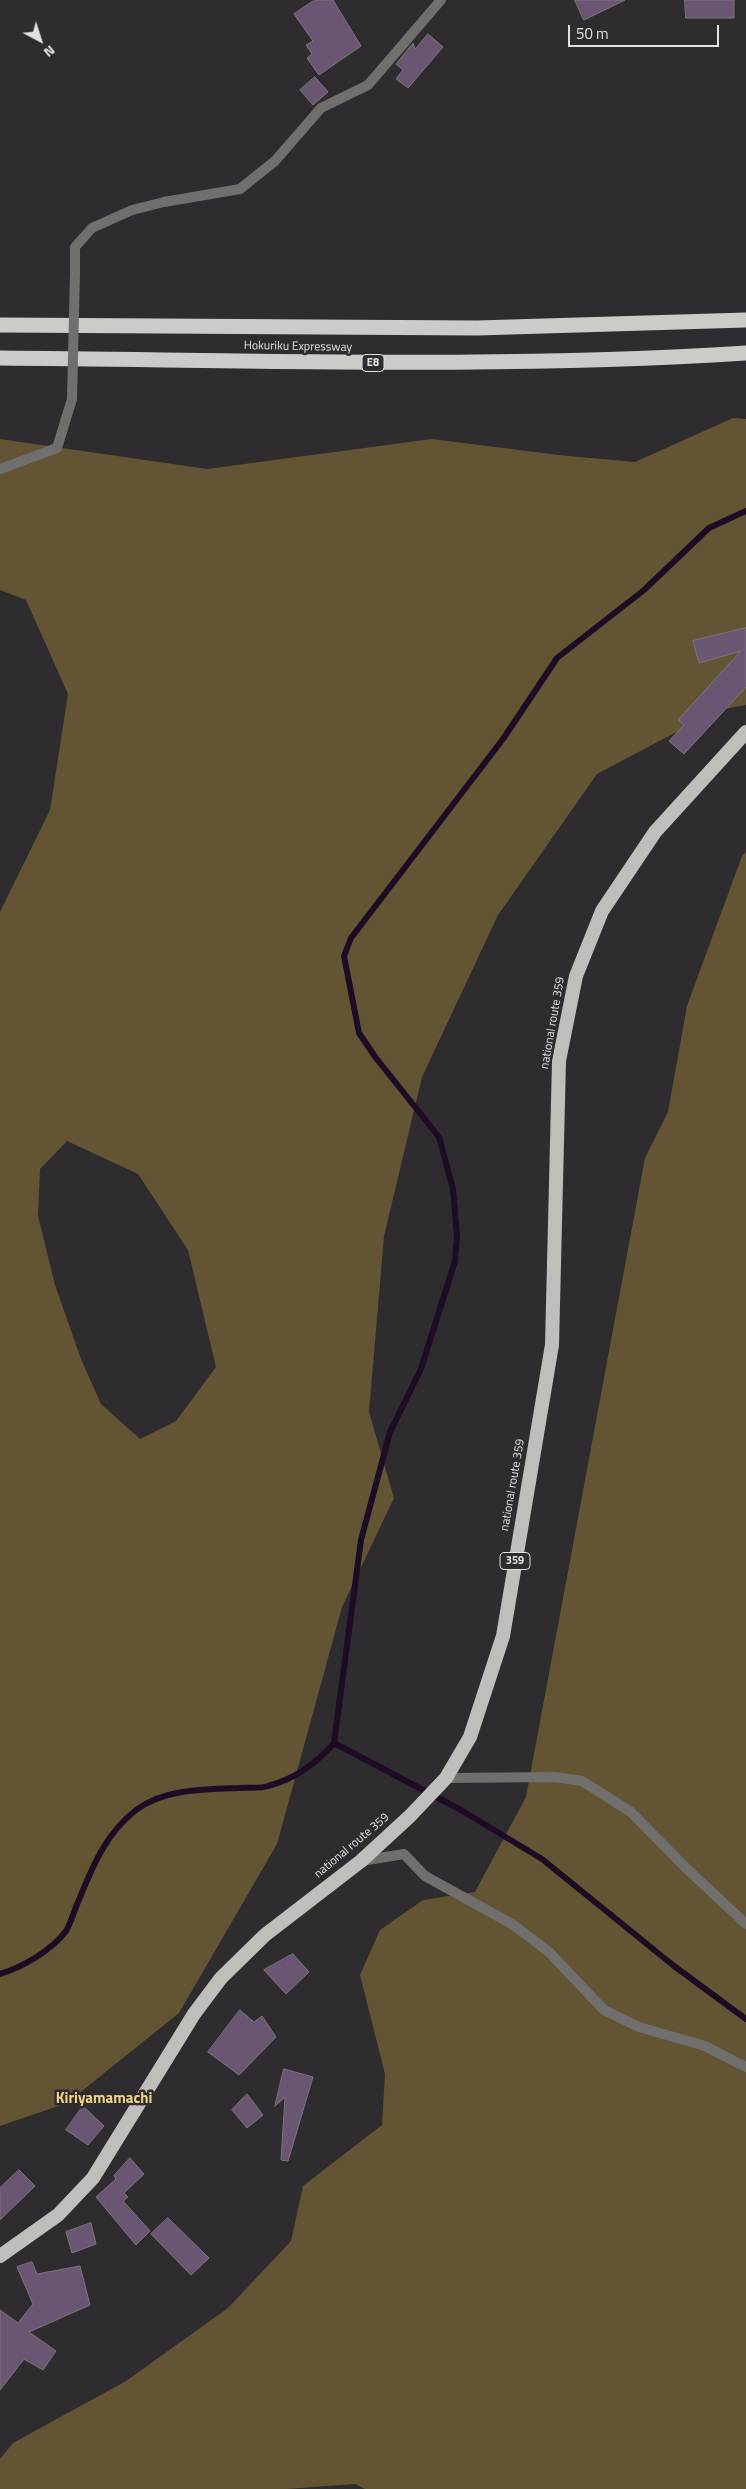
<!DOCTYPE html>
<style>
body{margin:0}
#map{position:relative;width:746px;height:2489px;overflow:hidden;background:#2e2c2f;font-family:"Titillium Web",sans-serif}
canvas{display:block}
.north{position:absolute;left:15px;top:15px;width:50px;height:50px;-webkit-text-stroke:4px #2e2c2f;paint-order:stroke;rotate:140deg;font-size:14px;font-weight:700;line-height:20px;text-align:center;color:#e3e1e3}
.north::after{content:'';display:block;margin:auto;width:18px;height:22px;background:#e3e1e3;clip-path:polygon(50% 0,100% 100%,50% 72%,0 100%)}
.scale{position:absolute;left:568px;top:25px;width:151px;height:22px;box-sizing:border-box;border:2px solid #e3e1e3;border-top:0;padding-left:6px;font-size:15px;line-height:18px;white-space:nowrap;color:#e3e1e3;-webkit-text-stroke:4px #2e2c2f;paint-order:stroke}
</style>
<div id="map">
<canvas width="746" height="2489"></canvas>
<div class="north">N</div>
<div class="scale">50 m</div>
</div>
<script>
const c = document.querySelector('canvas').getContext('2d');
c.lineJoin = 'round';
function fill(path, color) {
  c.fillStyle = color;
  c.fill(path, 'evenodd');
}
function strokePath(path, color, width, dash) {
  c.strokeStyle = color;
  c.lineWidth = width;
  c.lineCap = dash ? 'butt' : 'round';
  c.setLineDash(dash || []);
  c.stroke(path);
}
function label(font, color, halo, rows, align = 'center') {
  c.font = font + ' "Titillium Web",sans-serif';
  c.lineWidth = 5;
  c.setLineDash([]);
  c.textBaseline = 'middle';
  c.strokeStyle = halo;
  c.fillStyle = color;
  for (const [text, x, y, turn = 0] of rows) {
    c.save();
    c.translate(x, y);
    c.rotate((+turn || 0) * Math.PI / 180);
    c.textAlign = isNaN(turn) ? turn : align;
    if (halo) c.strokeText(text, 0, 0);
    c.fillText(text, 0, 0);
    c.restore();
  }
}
fill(new Path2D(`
 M733,418L746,419V705L718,710L597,774L498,915L422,1077L384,1236L369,1412L394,1498L342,1607L277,1844L179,2013L67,2103L0,2126V912L50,810L68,694L26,600L0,590V439L207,469L432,439L558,455L635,462ZM67,1141L138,1174L188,1250L216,1367L176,1421L140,1439L101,1404L81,1359L55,1285L38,1216L40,1169Z
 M746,852V2489H365L355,2484L287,2489H0V2459L13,2443L126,2381L228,2308L291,2241L303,2186L382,2125L385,2074L360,1975L380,1930L423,1900L475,1892L526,1797L645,1158L668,1112L687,1006L742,856Z`), '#635533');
strokePath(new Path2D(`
 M334,1743L461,1810L542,1859L674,1966L746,2019
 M0,1974C23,1967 52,1950 66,1931C71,1923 74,1911 78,1902C92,1868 105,1834 136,1810C164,1789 203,1789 238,1788C248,1787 259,1789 268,1786C295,1779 316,1764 334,1743L361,1540L390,1432L421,1369L455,1261L457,1237L453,1189L439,1137L376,1058L359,1033L344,956L351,938L503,739L557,658L644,590L709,528L746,511`), '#1e0c25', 6);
const building = new Path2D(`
 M315,0H333L361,46L319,75L307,58L312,54L306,45L313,41L294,14Z
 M575,0H625L584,20Z
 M685,0H734V18H686Z
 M428,34L443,47L408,88L396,79L403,70L396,64L413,43L415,49Z
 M315,77L328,92L313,105L300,90Z
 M746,628V687L684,754L669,741L684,725L678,720L741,651L699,663L693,641Z
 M293,1954L309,1972L286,1994L264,1970Z
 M240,2010L254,2022L262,2016L276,2037L239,2075L208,2052Z
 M284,2069L313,2077L288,2161L281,2160L285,2097L275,2106Z
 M247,2094L263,2115L247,2128L232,2110Z
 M83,2106L104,2126L88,2145L66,2130Z
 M130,2158L144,2174L124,2193L128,2197L123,2201L150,2231L136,2245L96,2197L116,2179L114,2176Z
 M19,2170L35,2186L0,2220V2188Z
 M168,2218L209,2258L191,2275L151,2234Z
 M91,2223L96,2244L72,2253L66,2232Z
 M32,2262L37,2274L80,2266L90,2305L29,2332L56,2351L43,2370L24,2359L0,2390V2310L18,2323L33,2304L17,2267Z`);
fill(building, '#6a5673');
strokePath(building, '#7a777b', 1);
strokePath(new Path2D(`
 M75,272V247L92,228L132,210L164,202L240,189L275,161L321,108L368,85L441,0
 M0,469L57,448L72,399
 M446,1778L555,1777L582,1781L631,1812L684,1866L746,1924
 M361,1861L404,1854L425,1876L512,1924L549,1952L604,2010L639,2027L705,2046L746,2067`), '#706f6e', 10);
strokePath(new Path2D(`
 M0,2256L58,2215L93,2178L194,2014L221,1978L265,1935L361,1861L410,1816L446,1778L470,1737L503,1636L552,1345L559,1061L576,976L602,911L655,832L746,732`), '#c0beba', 14);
strokePath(new Path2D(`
 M0,325L477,328L746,320
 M0,358C249,360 497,369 746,353`), '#cdcbc7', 15);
strokePath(new Path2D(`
 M72,399L75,272`), '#706f6e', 10);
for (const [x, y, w] of [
 [373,363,22],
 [515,1561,30]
]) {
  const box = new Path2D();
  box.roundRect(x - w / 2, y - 8.5, w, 17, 4);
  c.fillStyle = '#2e2c2f';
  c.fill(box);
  strokePath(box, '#e3e1e3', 1);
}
label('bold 11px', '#e3e1e3', null, [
 ["E8",373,363],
 ["359",515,1561]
]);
label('12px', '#e3e1e3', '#2e2c2f', [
 ["Hokuriku Expressway",298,347,1],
 ["national route 359",553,1023,-80],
 ["national route 359",513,1485,-80],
 ["national route 359",352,1846,-40]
]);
label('bold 15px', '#f1d388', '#2e2c2f', [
 ["Kiriyamamachi",104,2099]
]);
</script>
